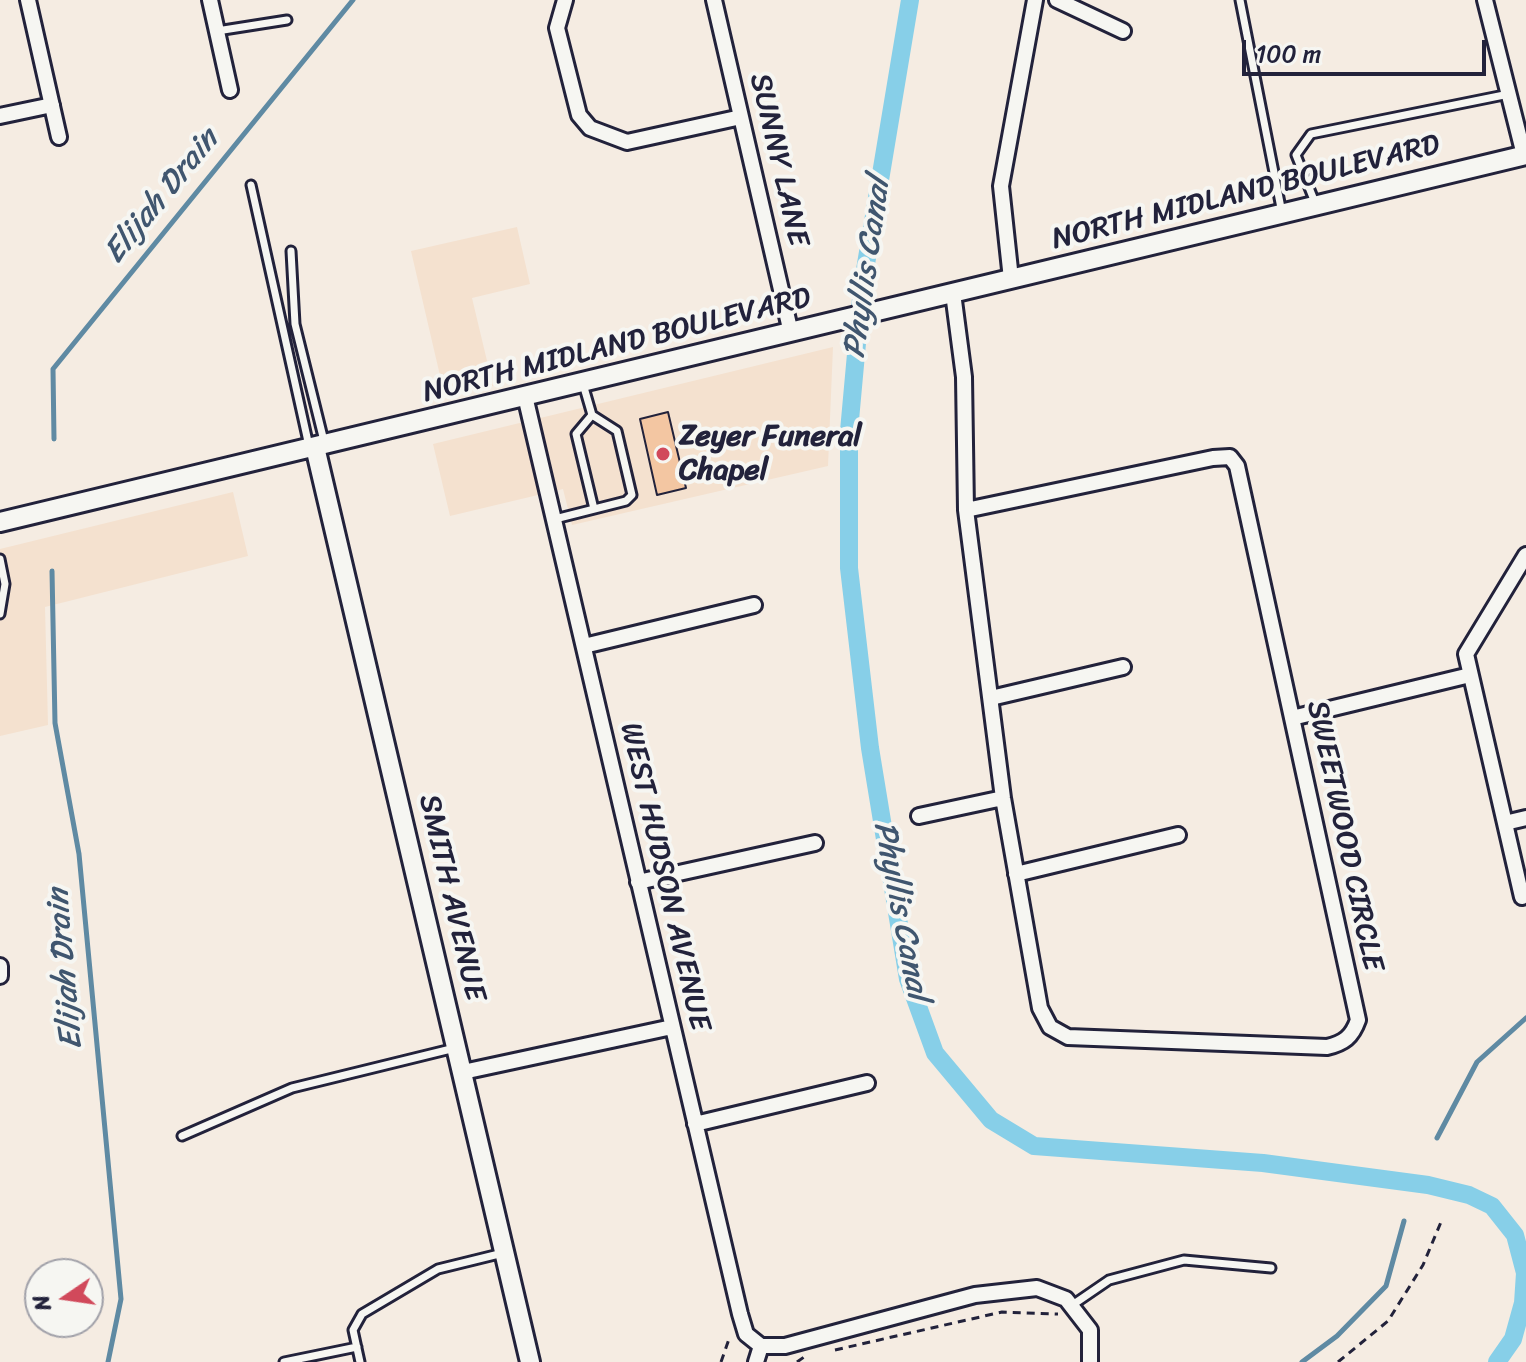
<!DOCTYPE html>
<style>
body{margin:0}
#map{position:relative;width:1526px;height:1362px;overflow:hidden;background:#f5ece2;font-family:Sriracha,sans-serif}
canvas{display:block}
.north{position:absolute;left:24px;top:1258px;width:80px;height:80px;box-sizing:border-box;background:#f6f6f2;border:2px solid #a1a1a9;border-radius:50%;rotate:257deg;font-size:22px;font-weight:700;line-height:32px;text-align:center;color:#22223b}
.north::after{content:'';display:block;margin:auto;width:28px;height:36px;background:#d1495b;clip-path:polygon(50% 0,100% 100%,50% 72%,0 100%)}
.scale{position:absolute;left:1242px;top:40px;width:244px;height:36px;box-sizing:border-box;border:4px solid #22223b;border-top:0;padding-left:10px;font-size:24px;line-height:28px;white-space:nowrap;color:#22223b;-webkit-text-stroke:6px #f6f6f2;paint-order:stroke}
</style>
<div id="map">
<canvas width="1526" height="1362"></canvas>
<div class="north">N</div>
<div class="scale">100 m</div>
</div>
<script>
const c = document.querySelector('canvas').getContext('2d');
c.lineJoin = 'round';
function fill(path, color) {
  c.fillStyle = color;
  c.fill(path, 'evenodd');
}
function strokePath(path, color, width, dash) {
  c.strokeStyle = color;
  c.lineWidth = width;
  c.lineCap = dash ? 'butt' : 'round';
  c.setLineDash(dash || []);
  c.stroke(path);
}
function label(font, color, halo, rows, align = 'center') {
  c.font = font + ' Sriracha,sans-serif';
  c.lineWidth = 8;
  c.setLineDash([]);
  c.textBaseline = 'middle';
  c.strokeStyle = halo;
  c.fillStyle = color;
  for (const [text, x, y, turn = 0] of rows) {
    c.save();
    c.translate(x, y);
    c.rotate((+turn || 0) * Math.PI / 180);
    c.textAlign = isNaN(turn) ? turn : align;
    if (halo) c.strokeText(text, 0, 0);
    c.fillText(text, 0, 0);
    c.restore();
  }
}
fill(new Path2D(`
 M517,227L530,284L472,298L493,386L445,397L411,251Z
 M833,347L828,466L572,525L563,489L450,516L433,444Z
 M233,492L248,556L45,607L48,725L0,736V549Z`), '#f4e1cf');
strokePath(new Path2D(`
 M54,439L53,369L353,0
 M52,571L55,723L79,854L121,1299L108,1362
 M1437,1138L1477,1062L1526,1018
 M1302,1362L1337,1336L1386,1286L1404,1221`), '#5f8aa3', 5);
strokePath(new Path2D(`
 M910,0L862,288L849,431V568L870,748L908,979L935,1053L991,1120L1034,1146L1263,1163L1428,1185L1469,1195L1492,1206L1515,1235L1525,1273L1523,1303L1513,1339L1497,1362`), '#87cfe8', 18);
const building = new Path2D(`
 M668,412L686,488L657,495L640,419Z`);
fill(building, '#f3c6a2');
strokePath(building, '#22223b', 2);
const lane = new Path2D(`
 M1240,0L1282,213
 M217,31L287,20
 M251,185L309,446
 M1316,205L1296,155L1311,134L1509,94
 M291,251L295,324L324,441
 M592,415L576,434L594,509
 M555,519L626,501L632,495L617,431L592,415L583,384
 M0,559L5,584L0,614
 M182,1136L292,1088L455,1048
 M1071,1306L1109,1280L1184,1260L1271,1268
 M284,1362L357,1347
 M360,1362L353,1330L362,1314L438,1269L503,1253`);
const street = new Path2D(`
 M28,0L59,137
 M210,0L230,90
 M565,0L557,28L579,115L590,128L627,142L741,117
 M714,0L791,333
 M1057,0L1123,31
 M1485,0L1524,155
 M0,116L52,105
 M1011,279L1001,186L1035,0
 M953,293L964,377L966,510L1003,798L1040,1008L1050,1027L1068,1037L1327,1047C1344,1043 1352,1037 1358,1020L1237,466L1230,457L1213,458L966,510
 M525,396L740,1314L746,1334L761,1346
 M584,646L754,605
 M991,698L1123,667
 M1292,718L1470,675
 M919,816L1003,798
 M1505,823L1526,818
 M1016,874L1178,835
 M638,882L815,843
 M1522,897L1466,654L1526,555
 M0,966V976
 M463,1072L672,1027
 M695,1124L867,1083
 M761,1346H785L975,1295L1037,1288L1066,1299L1090,1330V1362
 M756,1362L761,1346`);
const secondary = new Path2D(`
 M315,447L530,1362
 M0,522L1526,155`);
strokePath(lane, '#22223b', 13);
strokePath(street, '#22223b', 20);
strokePath(secondary, '#22223b', 24);
strokePath(new Path2D(`
 M835,1350L1002,1312L1058,1314
 M721,1362L729,1339
 M797,1362L804,1357
 M1338,1362L1388,1321L1423,1265L1441,1222`), '#22223b', 3, [8, 6]);
strokePath(lane, '#f6f6f2', 7);
strokePath(street, '#f6f6f2', 14);
strokePath(secondary, '#f6f6f2', 18);
for (const [x, y, r, color] of [
 [663,454,8,"#d1495b"]
]) {
  const dot = new Path2D();
  dot.arc(x, y, r, 0, 2 * Math.PI);
  c.fillStyle = color;
  c.fill(dot);
  strokePath(dot, '#f6f6f2', 3);
}
label('30px', '#22223b', '#f6f6f2', [
 ["SUNNY LANE",778,160,77],
 ["NORTH MIDLAND BOULEVARD",1246,193,-14],
 ["NORTH MIDLAND BOULEVARD",617,346,-14],
 ["SWEETWOOD CIRCLE",1344,836,78],
 ["WEST HUDSON AVENUE",664,877,77],
 ["SMITH AVENUE",451,898,77]
]);
label('bold 30px', '#22223b', '#f6f6f2', [
 ["Zeyer Funeral",679,437],
 ["Chapel",679,471]
], 'left');
label('italic 32px', '#40566f', '#f6f6f2', [
 ["Elijah Drain",162,197,-51],
 ["Phyllis Canal",868,268,-82],
 ["Phyllis Canal",900,911,79],
 ["Elijah Drain",66,969,-95]
]);
</script>
